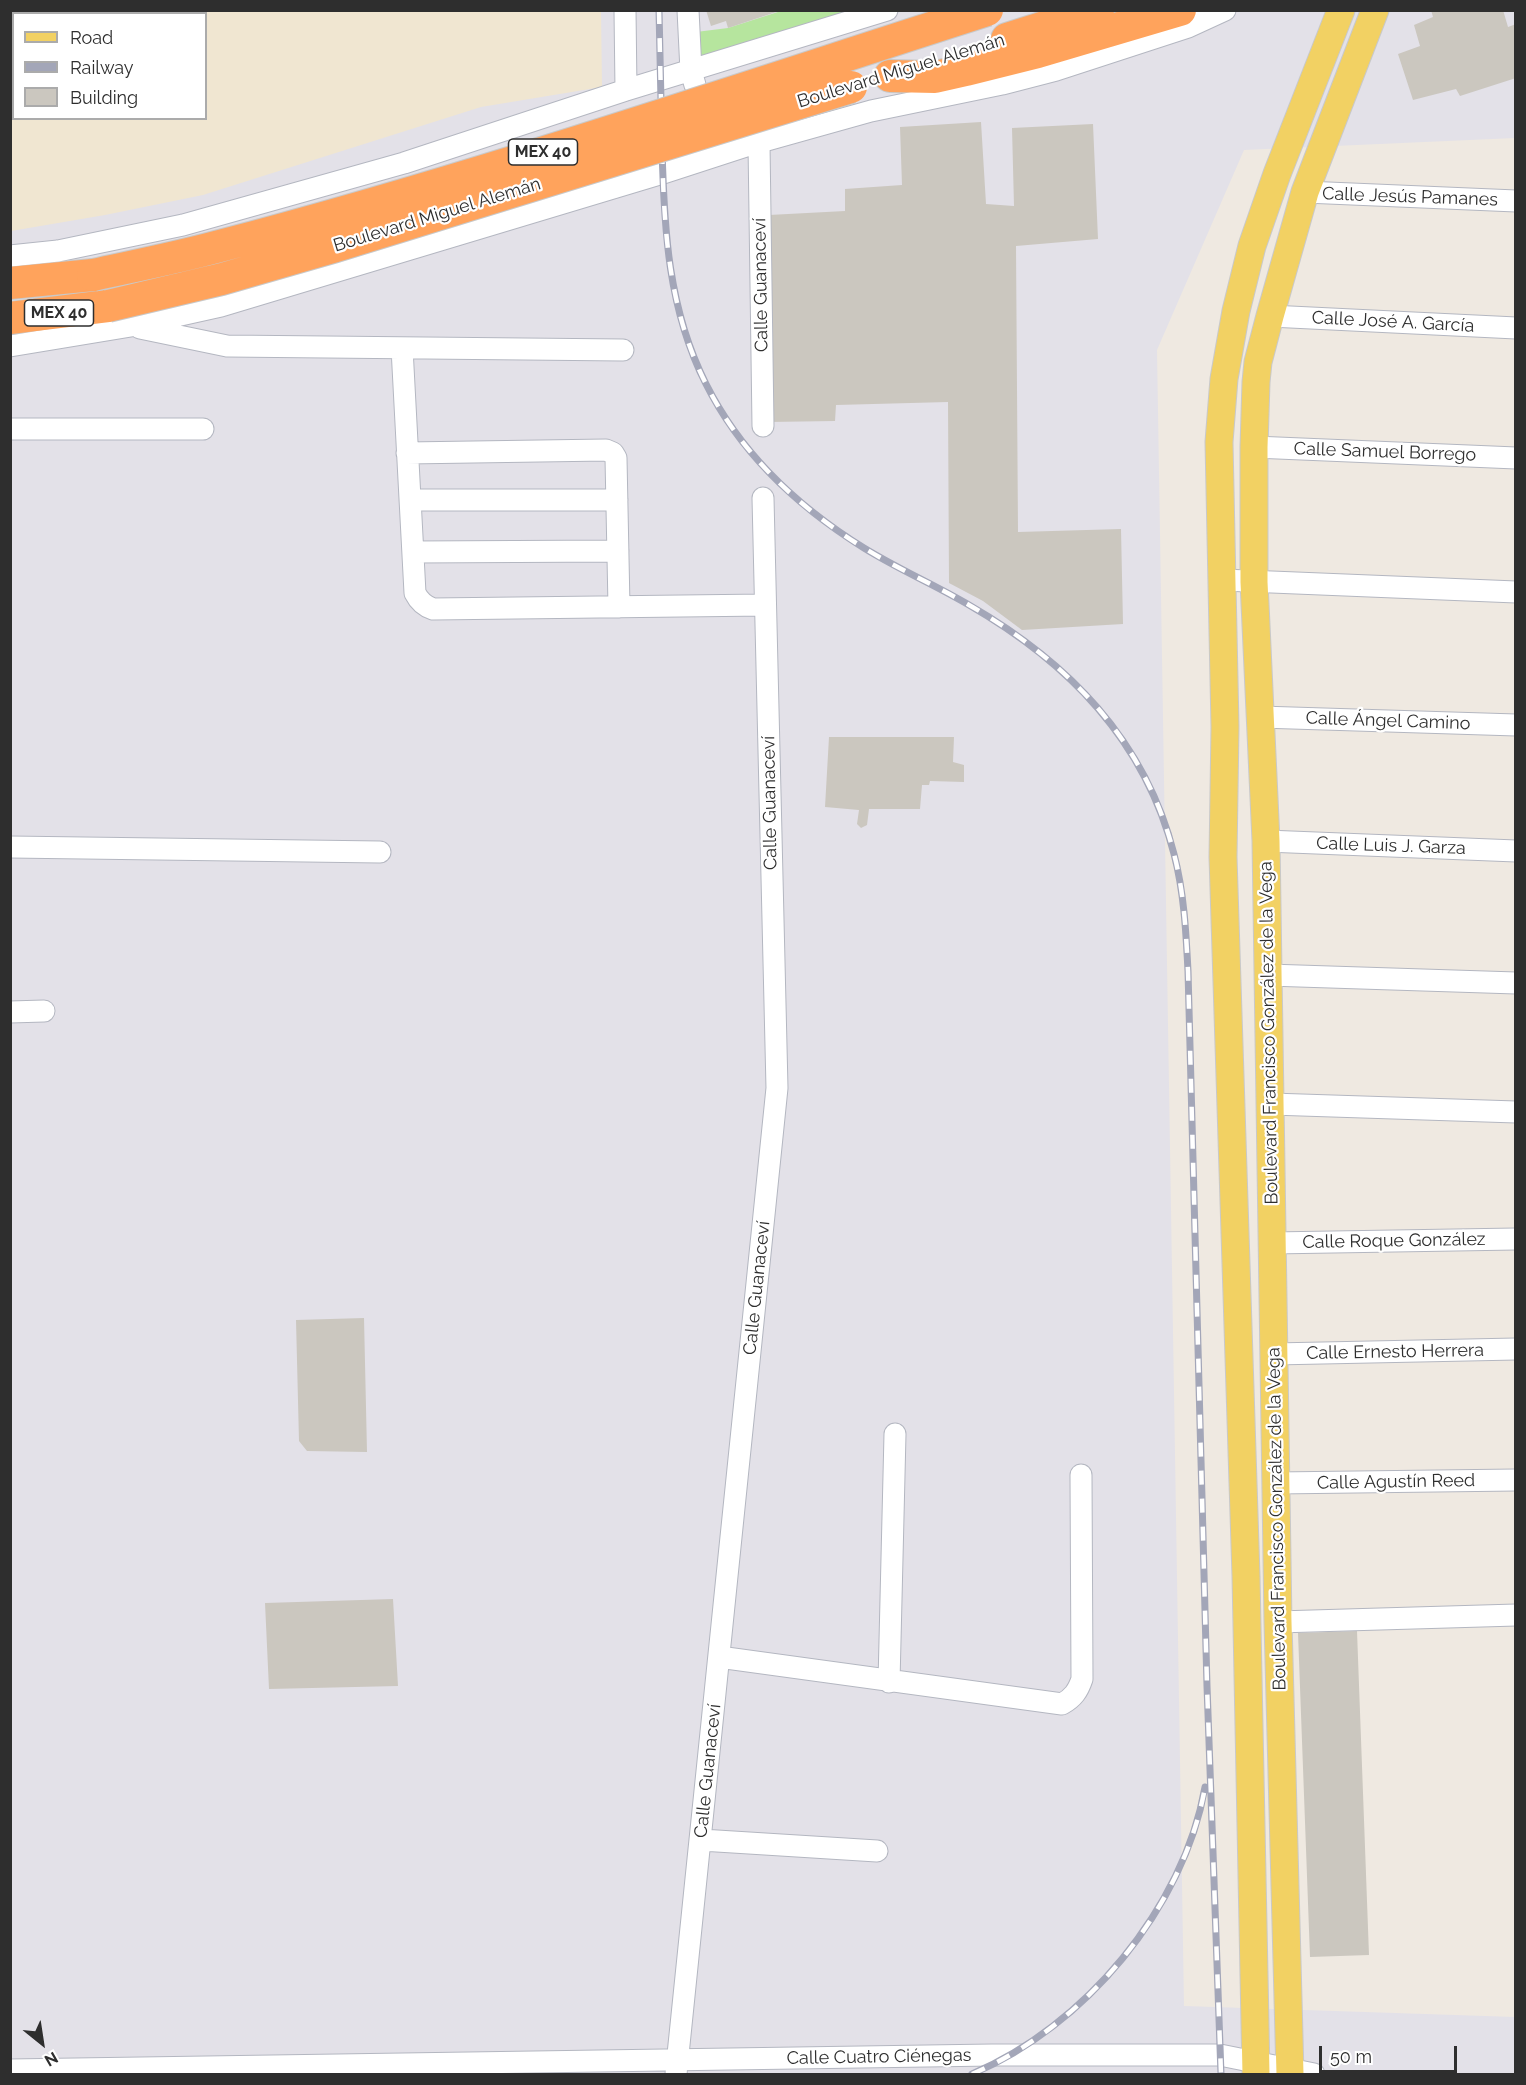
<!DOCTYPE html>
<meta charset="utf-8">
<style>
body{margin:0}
#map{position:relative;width:1526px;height:2085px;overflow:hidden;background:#efe9e1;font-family:Raleway,sans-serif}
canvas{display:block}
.frame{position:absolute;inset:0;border:12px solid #2e2e2e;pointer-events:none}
.legend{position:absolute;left:12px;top:12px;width:195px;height:108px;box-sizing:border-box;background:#fff;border:2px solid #ababab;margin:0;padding:8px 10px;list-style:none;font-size:18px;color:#2e2e2e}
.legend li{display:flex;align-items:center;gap:12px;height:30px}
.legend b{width:30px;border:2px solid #ababab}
.north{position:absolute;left:12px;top:2013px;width:60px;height:60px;-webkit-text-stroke:4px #fff;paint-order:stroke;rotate:150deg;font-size:16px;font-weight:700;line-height:24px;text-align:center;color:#2e2e2e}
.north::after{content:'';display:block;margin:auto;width:21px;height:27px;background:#2e2e2e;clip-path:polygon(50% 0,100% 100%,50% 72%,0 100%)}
.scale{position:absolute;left:1319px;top:2046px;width:138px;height:27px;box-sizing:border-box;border:3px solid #2e2e2e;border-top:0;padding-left:8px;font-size:18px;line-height:21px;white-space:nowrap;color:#2e2e2e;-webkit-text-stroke:4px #fff;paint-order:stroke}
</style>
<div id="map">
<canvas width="1526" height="2085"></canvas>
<div class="frame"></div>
<ul class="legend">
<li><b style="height:8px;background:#f2d163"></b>Road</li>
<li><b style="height:8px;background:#a3a6b8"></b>Railway</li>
<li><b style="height:16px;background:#cbc7bf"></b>Building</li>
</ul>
<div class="north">N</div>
<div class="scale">50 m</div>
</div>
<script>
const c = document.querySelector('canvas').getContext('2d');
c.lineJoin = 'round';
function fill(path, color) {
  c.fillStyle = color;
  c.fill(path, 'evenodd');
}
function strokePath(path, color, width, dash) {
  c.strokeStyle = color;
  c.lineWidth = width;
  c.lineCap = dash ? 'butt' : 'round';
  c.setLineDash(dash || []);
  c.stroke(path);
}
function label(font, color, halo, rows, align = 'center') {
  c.font = font + ' Raleway,sans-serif';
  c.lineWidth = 4.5;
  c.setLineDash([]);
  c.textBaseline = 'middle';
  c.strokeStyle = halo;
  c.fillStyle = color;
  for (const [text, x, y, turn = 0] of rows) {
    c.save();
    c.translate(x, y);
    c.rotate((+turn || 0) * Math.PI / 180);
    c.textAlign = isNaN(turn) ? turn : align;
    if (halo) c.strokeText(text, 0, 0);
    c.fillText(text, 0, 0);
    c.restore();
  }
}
fill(new Path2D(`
 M11,11H1515V138L1244,150L1157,350L1184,2006L1515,2017V2074H11ZM14,14H206V118H14Z`), '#e3e1e8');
fill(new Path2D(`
 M11,11H601L602,87L481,107L203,195L105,215L11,231ZM14,14H206V118H14Z`), '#f0e6d1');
fill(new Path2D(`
 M781,11H878L694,65L696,32L728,28Z`), '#b6e59e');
fill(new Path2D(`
 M706,10H779V11L728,28L726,21L711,26Z
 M1431,10H1503L1508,27L1516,24V78L1460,96L1456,89L1413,100L1398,54L1420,46L1414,25L1433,17Z
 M981,122L986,204L1014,206L1012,128L1093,124L1098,239L1016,246L1018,532L1121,529L1123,624L1022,630L983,601L949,583L948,402L836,405L835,421L768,422L769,215L845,211V189L902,185L900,127Z
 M829,737H954L953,762L964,765V782L930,781L929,785H922L920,809H869L867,825L861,828L857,824L859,810L825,807Z
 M364,1318L367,1452L307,1451L299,1441L296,1320Z
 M393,1599L398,1686L269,1689L265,1603Z
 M1357,1631L1369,1955L1310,1957L1298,1633Z`), '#cbc7bf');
const minor = new Path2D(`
 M625,10L626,90
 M688,10L691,71L695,85
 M759,144L763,426
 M1305,192L1516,201
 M10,256L58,251L183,225L404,163L626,90L887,10
 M1270,316L1516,328
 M140,328L227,346L623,350
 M10,346L131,326L221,306L663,173L746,146L871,111L1002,84L1056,70L1188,27L1225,10
 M402,348L415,593C419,601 424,606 433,609L765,605
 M10,429H203
 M1254,447L1516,458
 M407,453L606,450L613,453L616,458L619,607
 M410,500H617
 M413,552L618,551
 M1223,580L1516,592
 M1260,717L1516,725
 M1266,841L1516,851
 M10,847L380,852
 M1268,975L1516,983
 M10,1012L44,1011
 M1271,1104L1516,1112
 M1272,1243L1516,1239
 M1274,1354L1516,1349
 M1276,1483L1516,1480
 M1278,1622L1516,1615
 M719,1657L1062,1704C1073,1698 1078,1691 1082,1679L1081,1475
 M889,1682L895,1434
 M701,1840L877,1851
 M10,2070L992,2055H1220L1314,2074
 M676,2074L777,1088L763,498`);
const major = new Path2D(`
 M1256,2074L1246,1576L1223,857L1225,727L1219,442L1224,379L1236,311L1252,246L1277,174L1341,10
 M1290,2074L1278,1622L1266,841L1254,582V447L1256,382L1258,362L1270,316L1305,192L1375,10`);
const highway = new Path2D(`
 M1007,39L1098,10
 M890,76L935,77L966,70L1038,52L1180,10
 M10,283L93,275
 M10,318L108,306`);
strokePath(minor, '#b4b7c1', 23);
strokePath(major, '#c9c9c9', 29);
strokePath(highway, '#c9c9c9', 34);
strokePath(minor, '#fff', 21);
strokePath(major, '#f2d163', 27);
strokePath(highway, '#ffa35c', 32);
const rail = new Path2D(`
 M659,10C660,56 661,101 662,147C664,229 668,309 706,384C741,454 798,507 864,548C898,569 935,585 969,605C1068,662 1145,740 1174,854C1184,892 1186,932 1188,971L1207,1686L1221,2074
 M972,2074C1084,2027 1184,1908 1205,1787`);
strokePath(rail, '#a3a6b8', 7);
strokePath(rail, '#fff', 4.5, [14]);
const highwayBridge = new Path2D(`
 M93,275C134,266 175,258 216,247C476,179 731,92 987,10
 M108,306L222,279L333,247L851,87`);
strokePath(highwayBridge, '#c9c9c9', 34, []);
strokePath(highwayBridge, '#ffa35c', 32);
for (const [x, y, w] of [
 [543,152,69],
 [59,313,69]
]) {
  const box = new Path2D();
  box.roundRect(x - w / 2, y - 13, w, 26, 4.5);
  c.fillStyle = '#fff';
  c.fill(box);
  strokePath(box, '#2e2e2e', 1.5);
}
label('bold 16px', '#2e2e2e', null, [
 ["MEX 40",543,152],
 ["MEX 40",59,313]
]);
label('18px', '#2e2e2e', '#fff', [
 ["Boulevard Miguel Alemán",901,71,-17],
 ["Calle Jesús Pamanes",1410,197,2],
 ["Boulevard Miguel Alemán",437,215,-17],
 ["Calle Guanaceví",761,285,-91],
 ["Calle José A. García",1393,322,3],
 ["Calle Samuel Borrego",1385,452,2],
 ["Calle Ángel Camino",1388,721,2],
 ["Calle Guanaceví",770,803,-91],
 ["Calle Luis J. Garza",1391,846,2],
 ["Boulevard Francisco González de la Vega",1269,1033,-91],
 ["Calle Roque González",1394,1241,-1],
 ["Calle Guanaceví",757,1288,-84],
 ["Calle Ernesto Herrera",1395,1352,-1],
 ["Calle Agustín Reed",1396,1482,-1],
 ["Boulevard Francisco González de la Vega",1277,1519,-91],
 ["Calle Guanaceví",708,1771,-84],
 ["Calle Cuatro Ciénegas",879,2057,-1]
]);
</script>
